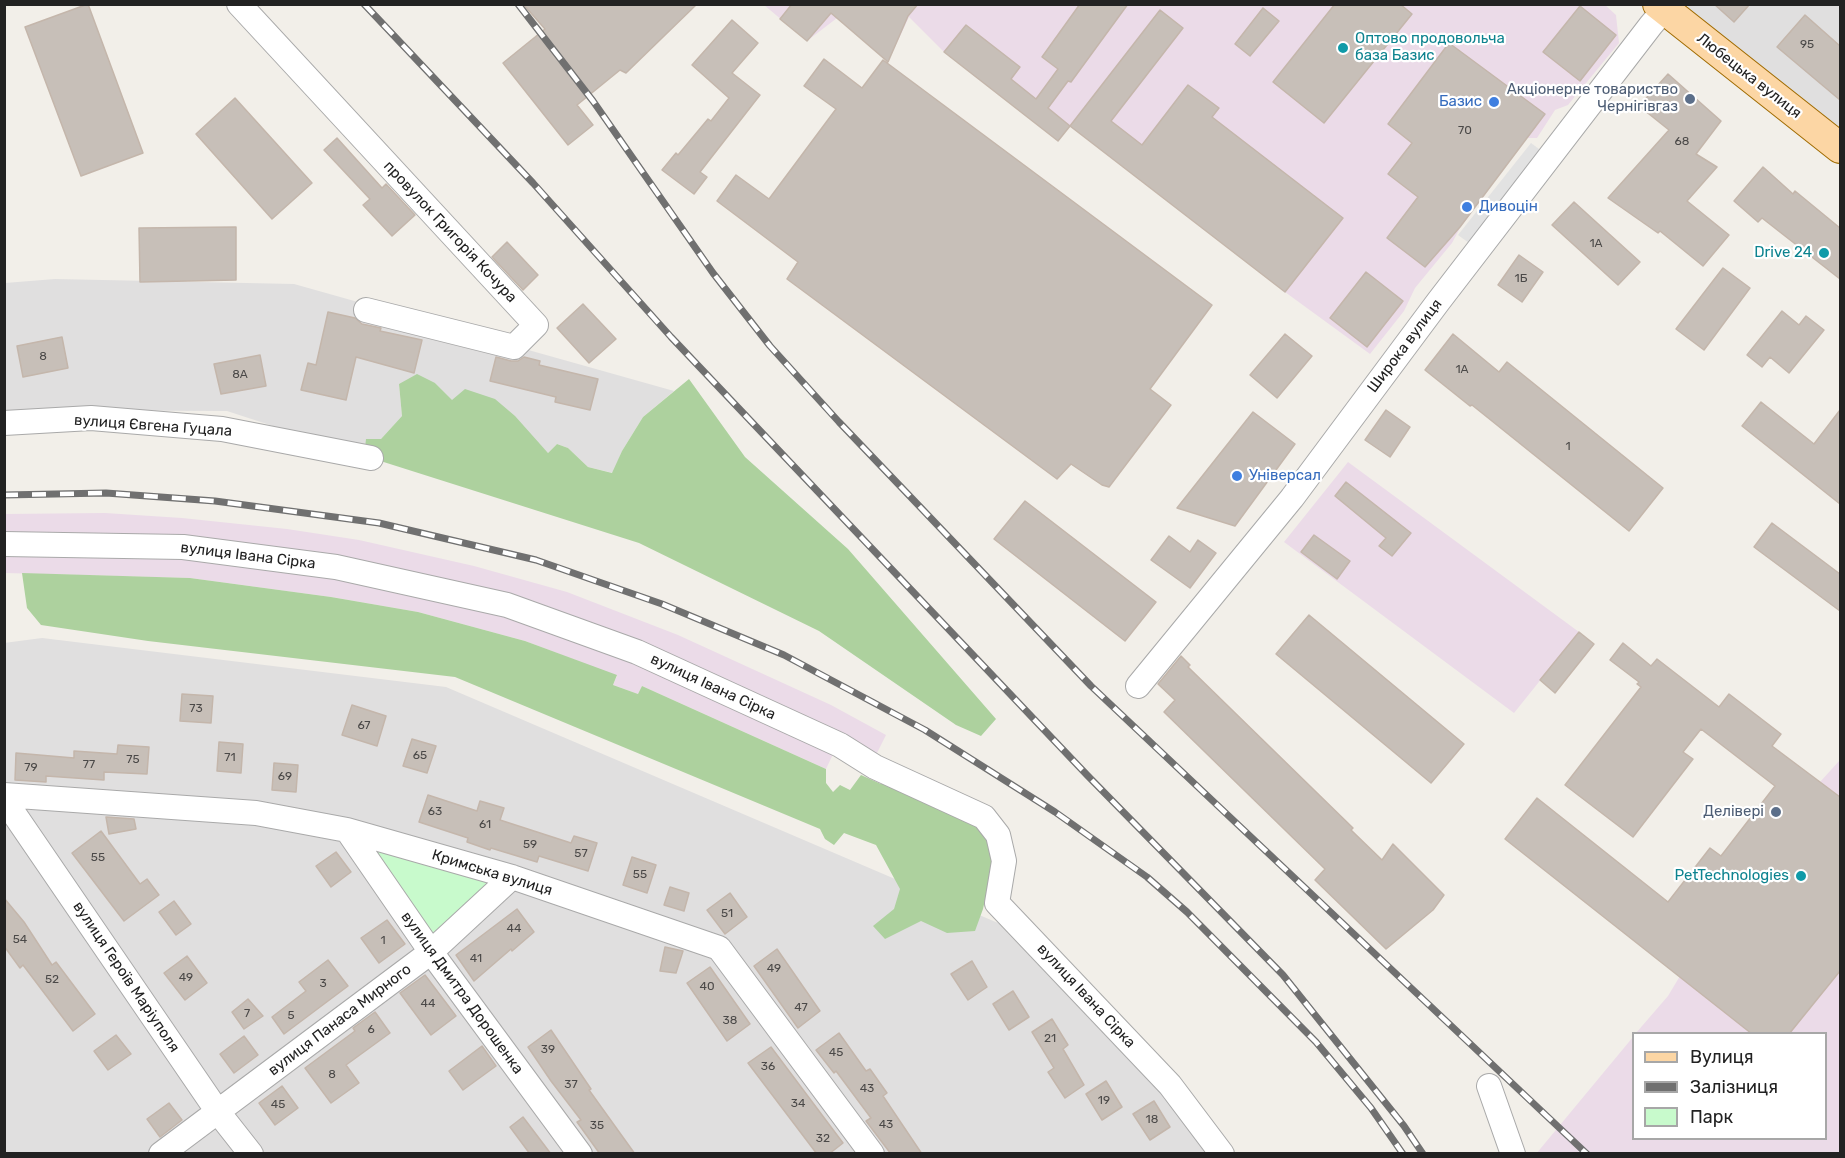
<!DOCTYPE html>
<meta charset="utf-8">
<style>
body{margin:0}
#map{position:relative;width:1845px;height:1158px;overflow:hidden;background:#f2efe9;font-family:Rubik,sans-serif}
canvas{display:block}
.frame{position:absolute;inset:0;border:6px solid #222;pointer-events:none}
.legend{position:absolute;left:1632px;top:1032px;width:195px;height:108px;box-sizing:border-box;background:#fff;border:2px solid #a7a7a7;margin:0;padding:8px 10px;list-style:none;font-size:18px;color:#222}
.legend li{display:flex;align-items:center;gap:12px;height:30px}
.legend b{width:30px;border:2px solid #a7a7a7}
</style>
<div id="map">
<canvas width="1845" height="1158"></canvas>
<div class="frame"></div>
<ul class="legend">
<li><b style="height:8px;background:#fcd6a4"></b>Вулиця</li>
<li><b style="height:8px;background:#707070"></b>Залізниця</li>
<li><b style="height:16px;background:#c8facc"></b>Парк</li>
</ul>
</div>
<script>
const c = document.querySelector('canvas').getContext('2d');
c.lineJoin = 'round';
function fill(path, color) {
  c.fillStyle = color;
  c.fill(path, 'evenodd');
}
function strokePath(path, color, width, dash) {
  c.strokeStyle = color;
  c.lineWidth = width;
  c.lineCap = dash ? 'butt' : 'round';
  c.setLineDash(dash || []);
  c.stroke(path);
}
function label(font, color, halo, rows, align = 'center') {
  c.font = font + ' Rubik,sans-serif';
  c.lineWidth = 4.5;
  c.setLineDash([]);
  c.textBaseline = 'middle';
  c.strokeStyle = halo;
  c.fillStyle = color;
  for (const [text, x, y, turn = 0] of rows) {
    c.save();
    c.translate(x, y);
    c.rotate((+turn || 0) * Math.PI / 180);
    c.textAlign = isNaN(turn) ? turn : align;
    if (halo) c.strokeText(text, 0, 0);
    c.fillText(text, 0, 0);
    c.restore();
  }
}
fill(new Path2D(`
 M1690,4L1840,5V131L1684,11Z
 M55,279L294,284L674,391L643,417L622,451L613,473L588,467L568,448L557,444L548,453L538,444L452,401L435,383L399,384L402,416L381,439L371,458L227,411L5,410V283Z
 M42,638L446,687L998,923L1170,1103L1207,1153H5L4,643Z`), '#e0dfdf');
fill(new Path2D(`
 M1604,4L1616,15L1619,43L1568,105L1555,110L1537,138H1527L1460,228L1452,243L1415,288L1404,311L1370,354L1285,292L1070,126L1058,141L944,52L909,17L895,47L884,39L874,50L837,18L807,41L764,5Z
 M1348,462L1579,632L1514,713L1284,542Z
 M105,513L182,518L287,529L359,540L474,566L567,592L678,635L831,705L886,735L876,755L466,587L5,536L4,514Z
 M5,551L187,556L304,570L505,611L626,655L834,752L826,769L642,686L638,694L613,685L617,676L525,641L418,612L331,597L190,578L5,573Z
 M1840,760V1153L1536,1154L1633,1037L1634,1138H1826V1034L1636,1033L1668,996L1680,976L1668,968L1757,862L1820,782Z`), '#ebdbe8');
fill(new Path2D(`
 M417,374L435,383L452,400L465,389L495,399L515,416L548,453L557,444L568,448L588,467L612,473L622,451L643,417L689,379L745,457L848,549L996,719L981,736L956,725L819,631L639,543L371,458L365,448L366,439H381L402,416L399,384Z
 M22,573L190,578L331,597L418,612L525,641L617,675L613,685L638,694L642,686L826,769V783L833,792L840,785L850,790L861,775L881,784L897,781L965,815L985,832L994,859L983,909L975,931L947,933L921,921L885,939L873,926L894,909L900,889L876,845L844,833L834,845L825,839L820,829L455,677L148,641L41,625L27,608Z`), '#add19e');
fill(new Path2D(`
 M387,846L496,880L445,949L371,850Z`), '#c8facc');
fill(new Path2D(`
 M1531,143L1543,152L1469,243L1458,235Z`), '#e2e2e2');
const building = new Path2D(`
 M88,4L143,153L81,176L25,27Z
 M523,4H697L626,73L620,70L577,105L593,125L568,145L503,63L545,29Z
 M792,4H918L908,16L888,62L831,13L807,41L780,19Z
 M1080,4H1128L1071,82L1068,81L1048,108L1070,126L1058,141L944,52L966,25L1020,67L1011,79L1036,99L1058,69L1042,57Z
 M1335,4H1400L1412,14L1324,123L1273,82Z
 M1714,4H1750L1734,22Z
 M1580,6L1616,35L1580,81L1543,52Z
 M1263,8L1279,21L1250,56L1235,44Z
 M1160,10L1183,28L1111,121L1142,145L1188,85L1219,108L1212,117L1343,218L1285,292L1070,126Z
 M1805,15L1840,46V100L1777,47Z
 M732,20L758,43L732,73L760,95L700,172L707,177L694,194L662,170L676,153L678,155L708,119L711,121L729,98L692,65Z
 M1449,43L1545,114L1460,227L1425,267L1387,238L1418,197L1388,174L1412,143L1388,124Z
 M824,59L862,88L883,60L1212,305L1150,389L1171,405L1109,487L1102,485L1071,464L1057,479L787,279L798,262L717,201L736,175L769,199L836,109L804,86Z
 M1668,74L1721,121L1696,154L1717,167L1687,201L1729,235L1703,266L1660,231L1658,233L1608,198L1669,130L1639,106Z
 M235,98L312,183L272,219L196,134Z
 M337,138L382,188L386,184L415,215L392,236L363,205L370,199L324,150Z
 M1763,167L1793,194L1795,191L1840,228V279L1762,218L1758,222L1734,201Z
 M1574,202L1640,262L1618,285L1552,225Z
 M236,227V280L140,282L139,228Z
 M507,242L538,275L523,290L492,257Z
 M1519,255L1543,272L1522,302L1498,285Z
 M1723,268L1750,288L1704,350L1676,329Z
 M1366,272L1403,301L1367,347L1330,318Z
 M583,304L616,339L589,363L557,328Z
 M1782,311L1799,325L1806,316L1824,330L1789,373L1770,357L1762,367L1747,355Z
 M328,312L355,318L362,324L381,328L380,331L422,340L414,373L356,357L346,400L301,390L308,363L316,365Z
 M1285,334L1312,356L1277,398L1250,375Z
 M1453,334L1499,372L1507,362L1663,488L1629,531L1472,405L1470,406L1425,370Z
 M62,337L68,368L23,377L17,346Z
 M260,355L266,386L221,394L214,364Z
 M496,357L511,361H518L524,357L540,361L539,365L598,379L590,410L555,402L556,397L490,381Z
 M1761,402L1814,444L1840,410V504L1742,426Z
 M1386,410L1410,427L1390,457L1365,440Z
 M1253,412L1295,444L1235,526L1177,508Z
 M1346,482L1411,533L1392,556L1379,546L1386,538L1335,496Z
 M1025,501L1156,602L1125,641L994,539Z
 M1772,523L1840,574V611L1754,547Z
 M1314,535L1350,561L1337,579L1301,552Z
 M1169,536L1190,552L1198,540L1216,553L1190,588L1151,560Z
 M1309,615L1464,744L1431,783L1276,654Z
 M1579,632L1594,644L1555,693L1540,680Z
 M1623,643L1651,666L1657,659L1719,707L1729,694L1781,734L1772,746L1840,797V971L1789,1034H1752L1505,839L1537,798L1668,902L1710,848L1721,856L1775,786L1701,729L1683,752L1693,759L1633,837L1565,785L1641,687L1637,684L1639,682L1610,660Z
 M1181,656L1190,665L1188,667L1353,828L1351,830L1382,860L1393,844L1444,895L1433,910L1386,949L1315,880L1325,869L1164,712L1175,700L1158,684Z
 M182,694L213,696L211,723L180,721Z
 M352,705L386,716L377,746L342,735Z
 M412,739L436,746L427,773L403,766Z
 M219,742L243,744L241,773L217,771Z
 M118,745L149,747L147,774L104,772V780L46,776V782L15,780L16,753L74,758V751L117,754Z
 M274,763L298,765L296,792L272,790Z
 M428,795L477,811L480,801L504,808L500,820L571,843L574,836L597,843L588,871L539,856L537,862L491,848L490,850L467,842L468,838L419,822Z
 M106,817L134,819L136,829L109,834Z
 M101,831L140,884L147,879L159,895L124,921L72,853Z
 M336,852L351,872L331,887L316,866Z
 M632,857L656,865L647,893L623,885Z
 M670,887L689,893L684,911L664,905Z
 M730,893L747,917L725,934L707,910Z
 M4,898L24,922L52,965L56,962L95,1014L73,1031L23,965L20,968L4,946Z
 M174,901L191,924L176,935L159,912Z
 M517,909L534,932L512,951L511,949L474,981L456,955Z
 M387,920L405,944L379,963L361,938Z
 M665,947L683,951L676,973L660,971Z
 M777,949L820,1011L798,1028L754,966Z
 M187,956L207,983L185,1000L164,973Z
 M328,960L348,986L284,1034L272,1017L306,991L299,982Z
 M972,961L987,987L968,1000L951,974Z
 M710,967L750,1024L727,1041L687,983Z
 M425,975L456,1016L431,1035L400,993Z
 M1013,991L1029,1017L1009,1030L993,1004Z
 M248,999L263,1016L244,1029L232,1012Z
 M375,1012L390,1033L346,1065L359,1083L331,1103L305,1068L355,1031L353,1028Z
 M1052,1019L1068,1045L1063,1049L1084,1085L1065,1098L1048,1072L1054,1068L1032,1032Z
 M551,1030L591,1089L589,1090L635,1154H600L577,1122L581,1120L551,1081L528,1047Z
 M839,1033L866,1071L870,1069L887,1093L883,1096L922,1154H891L866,1121L871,1118L836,1071L834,1073L816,1050Z
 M116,1035L131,1054L108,1070L94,1051Z
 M244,1036L258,1055L234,1073L220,1054Z
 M482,1046L496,1066L463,1090L449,1071Z
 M771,1047L843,1143L829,1154H817L748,1063Z
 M1106,1081L1122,1107L1102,1120L1086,1094Z
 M282,1086L298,1108L275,1125L259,1103Z
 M1154,1101L1170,1127L1150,1140L1133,1114Z
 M169,1103L182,1120L160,1137L147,1119Z
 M523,1117L551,1154H530L510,1127Z`);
fill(building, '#c7bfb8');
strokePath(building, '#c4b6ab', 1.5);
const minor = new Path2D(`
 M239,4L536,325L514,347L366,310
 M4,423L91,418L222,429L371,458
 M4,544L183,547L336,567L507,605L637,652L840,745L875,767L984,817L998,835L1004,861L997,903L1170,1085L1222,1154
 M1138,686L1292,498L1438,302L1651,25L1669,4
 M4,795L256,813L347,830L512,877L719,948L872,1154
 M4,799L218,1112L251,1154
 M347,830L431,952L580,1154
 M1489,1086L1513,1154
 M161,1154L431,952L512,877`);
const major = new Path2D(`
 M1658,4L1840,148`);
strokePath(minor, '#a9a9a9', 26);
strokePath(major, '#a06b00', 32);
strokePath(minor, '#fff', 24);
strokePath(major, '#fcd6a4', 30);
const rail = new Path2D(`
 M364,4L533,183L671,337L1087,775L1283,975L1404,1126L1423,1154
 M518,4L593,101L713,273L770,346L839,422L1091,686L1587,1154
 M4,495L106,493L215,501L379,523L536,560L662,604L784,655L925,730L1055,812L1147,877L1187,912L1316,1042L1371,1108L1403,1154`);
strokePath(rail, '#707070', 7);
strokePath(rail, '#fff', 4.5, [14]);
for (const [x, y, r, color] of [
 [1343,48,6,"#0f9aa8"],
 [1690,99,6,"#5c6f8a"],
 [1494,102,6,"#3f7fe0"],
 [1467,207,6,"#3f7fe0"],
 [1824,253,6,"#0f9aa8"],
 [1237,476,6,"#3f7fe0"],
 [1776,812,6,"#5c6f8a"],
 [1801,876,6,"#0f9aa8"]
]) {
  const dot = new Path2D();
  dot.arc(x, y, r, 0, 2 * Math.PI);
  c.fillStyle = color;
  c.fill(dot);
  strokePath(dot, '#fff', 2);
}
label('12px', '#4b4948', null, [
 ["95",1807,45],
 ["70",1465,131],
 ["68",1682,142],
 ["1А",1596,244],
 ["1Б",1521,279],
 ["8",43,357],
 ["1А",1462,370],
 ["8А",240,375],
 ["1",1568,447],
 ["73",196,709],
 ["67",364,726],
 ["65",420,756],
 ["71",230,758],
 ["75",133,760],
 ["77",89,765],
 ["79",31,768],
 ["69",285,777],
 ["63",435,812],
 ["61",485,825],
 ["59",530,845],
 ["57",581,854],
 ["55",98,858],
 ["55",640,875],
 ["51",727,914],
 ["44",514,929],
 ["54",20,940],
 ["1",383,941],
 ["41",476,959],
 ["49",774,969],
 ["49",186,978],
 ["52",52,980],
 ["3",323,984],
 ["40",707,987],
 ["44",428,1004],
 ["47",801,1008],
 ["7",247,1014],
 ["5",291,1016],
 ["38",730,1021],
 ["6",371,1030],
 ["21",1050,1039],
 ["39",548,1050],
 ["45",836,1053],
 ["36",768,1067],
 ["8",332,1075],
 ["37",571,1085],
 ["43",867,1089],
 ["19",1104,1101],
 ["34",798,1104],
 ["45",278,1105],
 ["18",1152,1120],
 ["43",886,1125],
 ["35",597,1126],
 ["32",823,1139]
]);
label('15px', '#0d838f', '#fff', [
 ["Оптово продовольча",1355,39,"left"],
 ["база Базис",1355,56,"left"],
 ["Drive 24",1812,253],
 ["PetTechnologies",1789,876]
], 'right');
label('15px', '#222', '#fff', [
 ["Любецька вулиця",1749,76,38],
 ["провулок Григорія Кочура",450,232,47],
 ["Широка вулиця",1405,346,-53],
 ["вулиця Євгена Гуцала",153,426,4],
 ["вулиця Івана Сірка",248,556,7],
 ["вулиця Івана Сірка",713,687,25],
 ["Кримська вулиця",492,873,17],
 ["вулиця Героїв Маріуполя",126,977,56],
 ["вулиця Дмитра Дорошенка",462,993,54],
 ["вулиця Івана Сірка",1086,996,47],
 ["вулиця Панаса Мирного",340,1020,-37]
]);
label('15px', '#4e5e75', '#fff', [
 ["Акціонерне товариство",1678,90],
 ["Чернігівгаз",1678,107],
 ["Делівері",1764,812]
], 'right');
label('15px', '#366cbe', '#fff', [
 ["Базис",1482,102,"right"],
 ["Дивоцін",1479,207],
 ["Універсал",1249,476]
], 'left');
</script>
